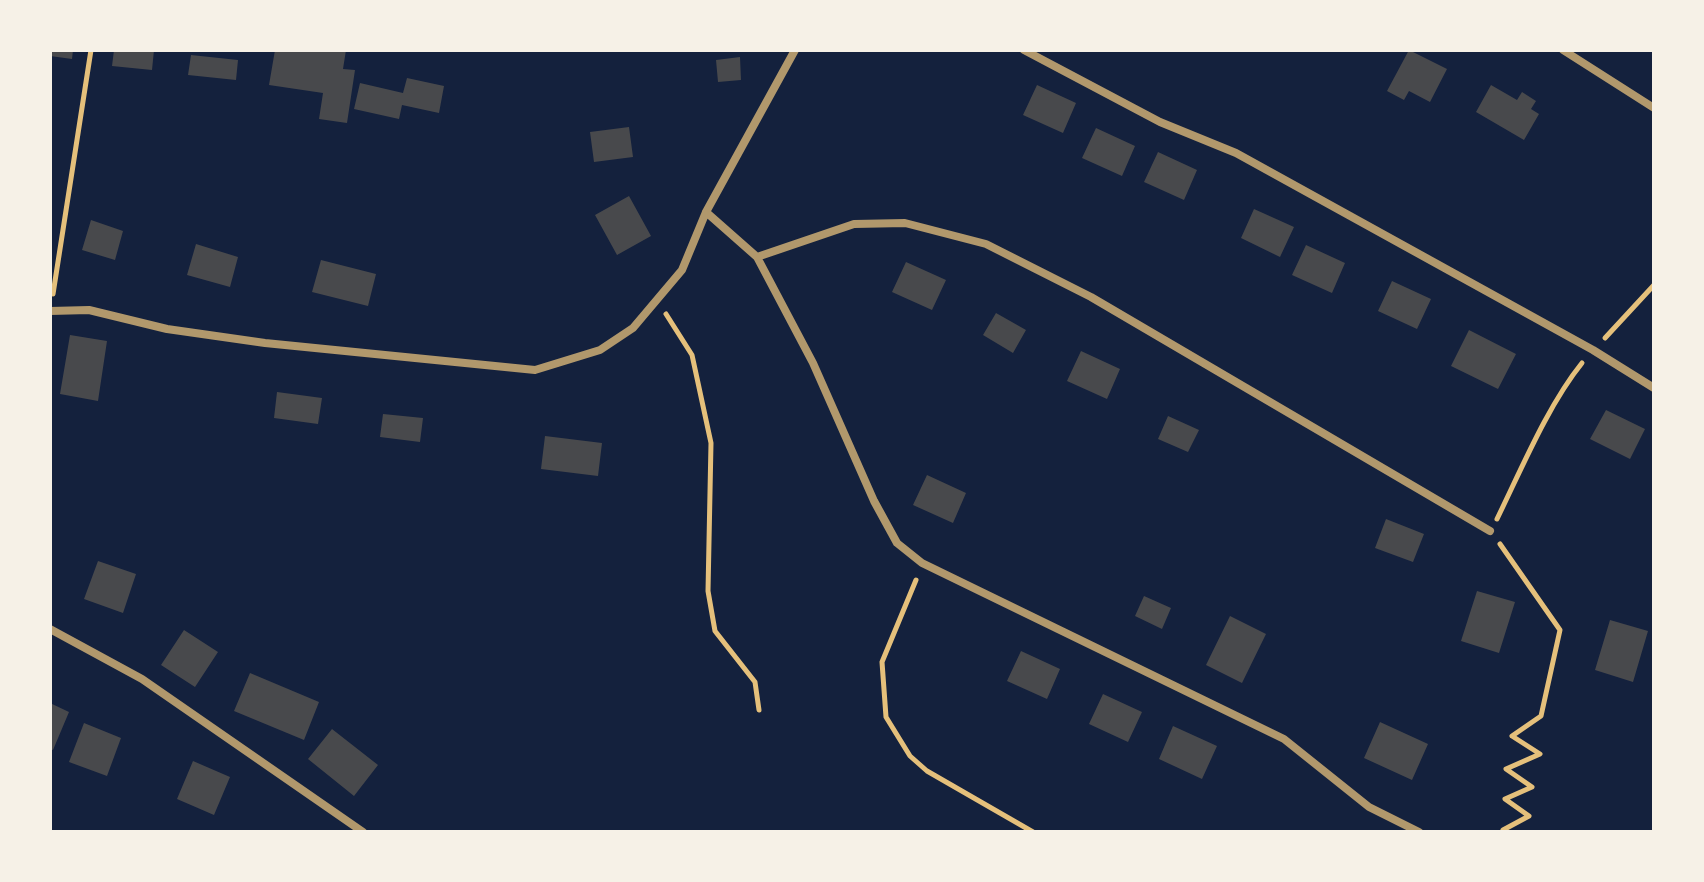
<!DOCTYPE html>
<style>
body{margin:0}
#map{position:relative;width:1704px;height:882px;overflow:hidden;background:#14213d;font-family:"Work Sans",sans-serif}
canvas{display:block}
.frame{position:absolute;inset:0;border:52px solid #f6f1e7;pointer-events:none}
</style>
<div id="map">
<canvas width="1704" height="882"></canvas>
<div class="frame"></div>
</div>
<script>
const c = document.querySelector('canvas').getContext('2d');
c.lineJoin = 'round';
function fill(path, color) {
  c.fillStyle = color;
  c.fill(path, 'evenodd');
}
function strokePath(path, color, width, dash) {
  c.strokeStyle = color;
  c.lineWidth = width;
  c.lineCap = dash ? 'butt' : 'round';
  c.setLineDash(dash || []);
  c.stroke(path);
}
fill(new Path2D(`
 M50,50H73L72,59L50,56Z
 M114,50H154L152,70L112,66Z
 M275,50H346L343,69L355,70L347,123L319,119L323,93L269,85Z
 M1409,50L1447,69L1430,102L1409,91L1404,100L1387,91Z
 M191,55L238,60L236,80L188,75Z
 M740,57L741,80L718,82L716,60Z
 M407,78L444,86L439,113L402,105L399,119L354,109L360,83L403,93Z
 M1037,85L1076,103L1063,133L1023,115Z
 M1491,85L1517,100L1522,92L1536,101L1531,109L1539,114L1524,140L1476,112Z
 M629,127L633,157L594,162L590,132Z
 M1096,128L1135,146L1122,176L1082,158Z
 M1158,152L1197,170L1184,200L1144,182Z
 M629,196L651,236L617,255L595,215Z
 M1254,209L1294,227L1280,257L1241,238Z
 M91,220L123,231L115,260L82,250Z
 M196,244L238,257L230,287L187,275Z
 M1306,245L1345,263L1332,293L1292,275Z
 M321,260L376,274L368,306L312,292Z
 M906,262L946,280L932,310L892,292Z
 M1392,281L1431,299L1417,329L1378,311Z
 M996,313L1026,330L1013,353L983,335Z
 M1469,330L1516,354L1498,389L1451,366Z
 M70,335L107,341L98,401L60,394Z
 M1081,351L1120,369L1107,399L1067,381Z
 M277,392L322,398L318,424L274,418Z
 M1606,410L1645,429L1630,459L1590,439Z
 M383,414L423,418L420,442L380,437Z
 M1168,416L1199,430L1188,452L1158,439Z
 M545,436L602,443L598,476L541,469Z
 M927,475L966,493L953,523L913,505Z
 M1386,519L1424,534L1413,562L1375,548Z
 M98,561L136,574L123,613L84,599Z
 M1477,591L1515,602L1499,653L1461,641Z
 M1144,596L1171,608L1162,629L1135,616Z
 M1230,616L1266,634L1242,683L1206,665Z
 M1610,620L1648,631L1633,682L1595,670Z
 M184,630L218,652L195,687L161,665Z
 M1021,651L1060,669L1047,699L1007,681Z
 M250,673L319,702L304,740L234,711Z
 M1103,694L1142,712L1128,742L1089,724Z
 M50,703L69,712L53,750L50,749Z
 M1380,722L1428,744L1412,780L1364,758Z
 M84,723L121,738L107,776L69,762Z
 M1173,726L1217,746L1202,779L1159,759Z
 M332,729L378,765L354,796L308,759Z
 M193,761L230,777L214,815L177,799Z`), '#48494c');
strokePath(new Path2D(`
 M53,294L91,50
 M666,314L692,355L711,443L708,591L715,631L755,682L759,710
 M1605,338L1654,285
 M1497,519C1521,470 1548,405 1582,363
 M1500,544L1560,630L1541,716L1512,736L1540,754L1506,769L1532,787L1505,799L1529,816L1503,830L1505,832
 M916,580L882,662L886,717L910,756L927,771L1033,832`), '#e5c07b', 5);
strokePath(new Path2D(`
 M1024,50L1160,122L1236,153L1593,350L1654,388
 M1563,50L1654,108
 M706,212L757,257L813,363L874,501L897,543L922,563L1284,739L1369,807L1419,832
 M757,257L854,224L905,223L986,244L1091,297L1490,531
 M50,311L89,310L167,329L265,343L535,370L600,350L633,328L682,270L706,212L795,50
 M50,629L142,679L363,832`), '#b1986c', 8);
</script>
